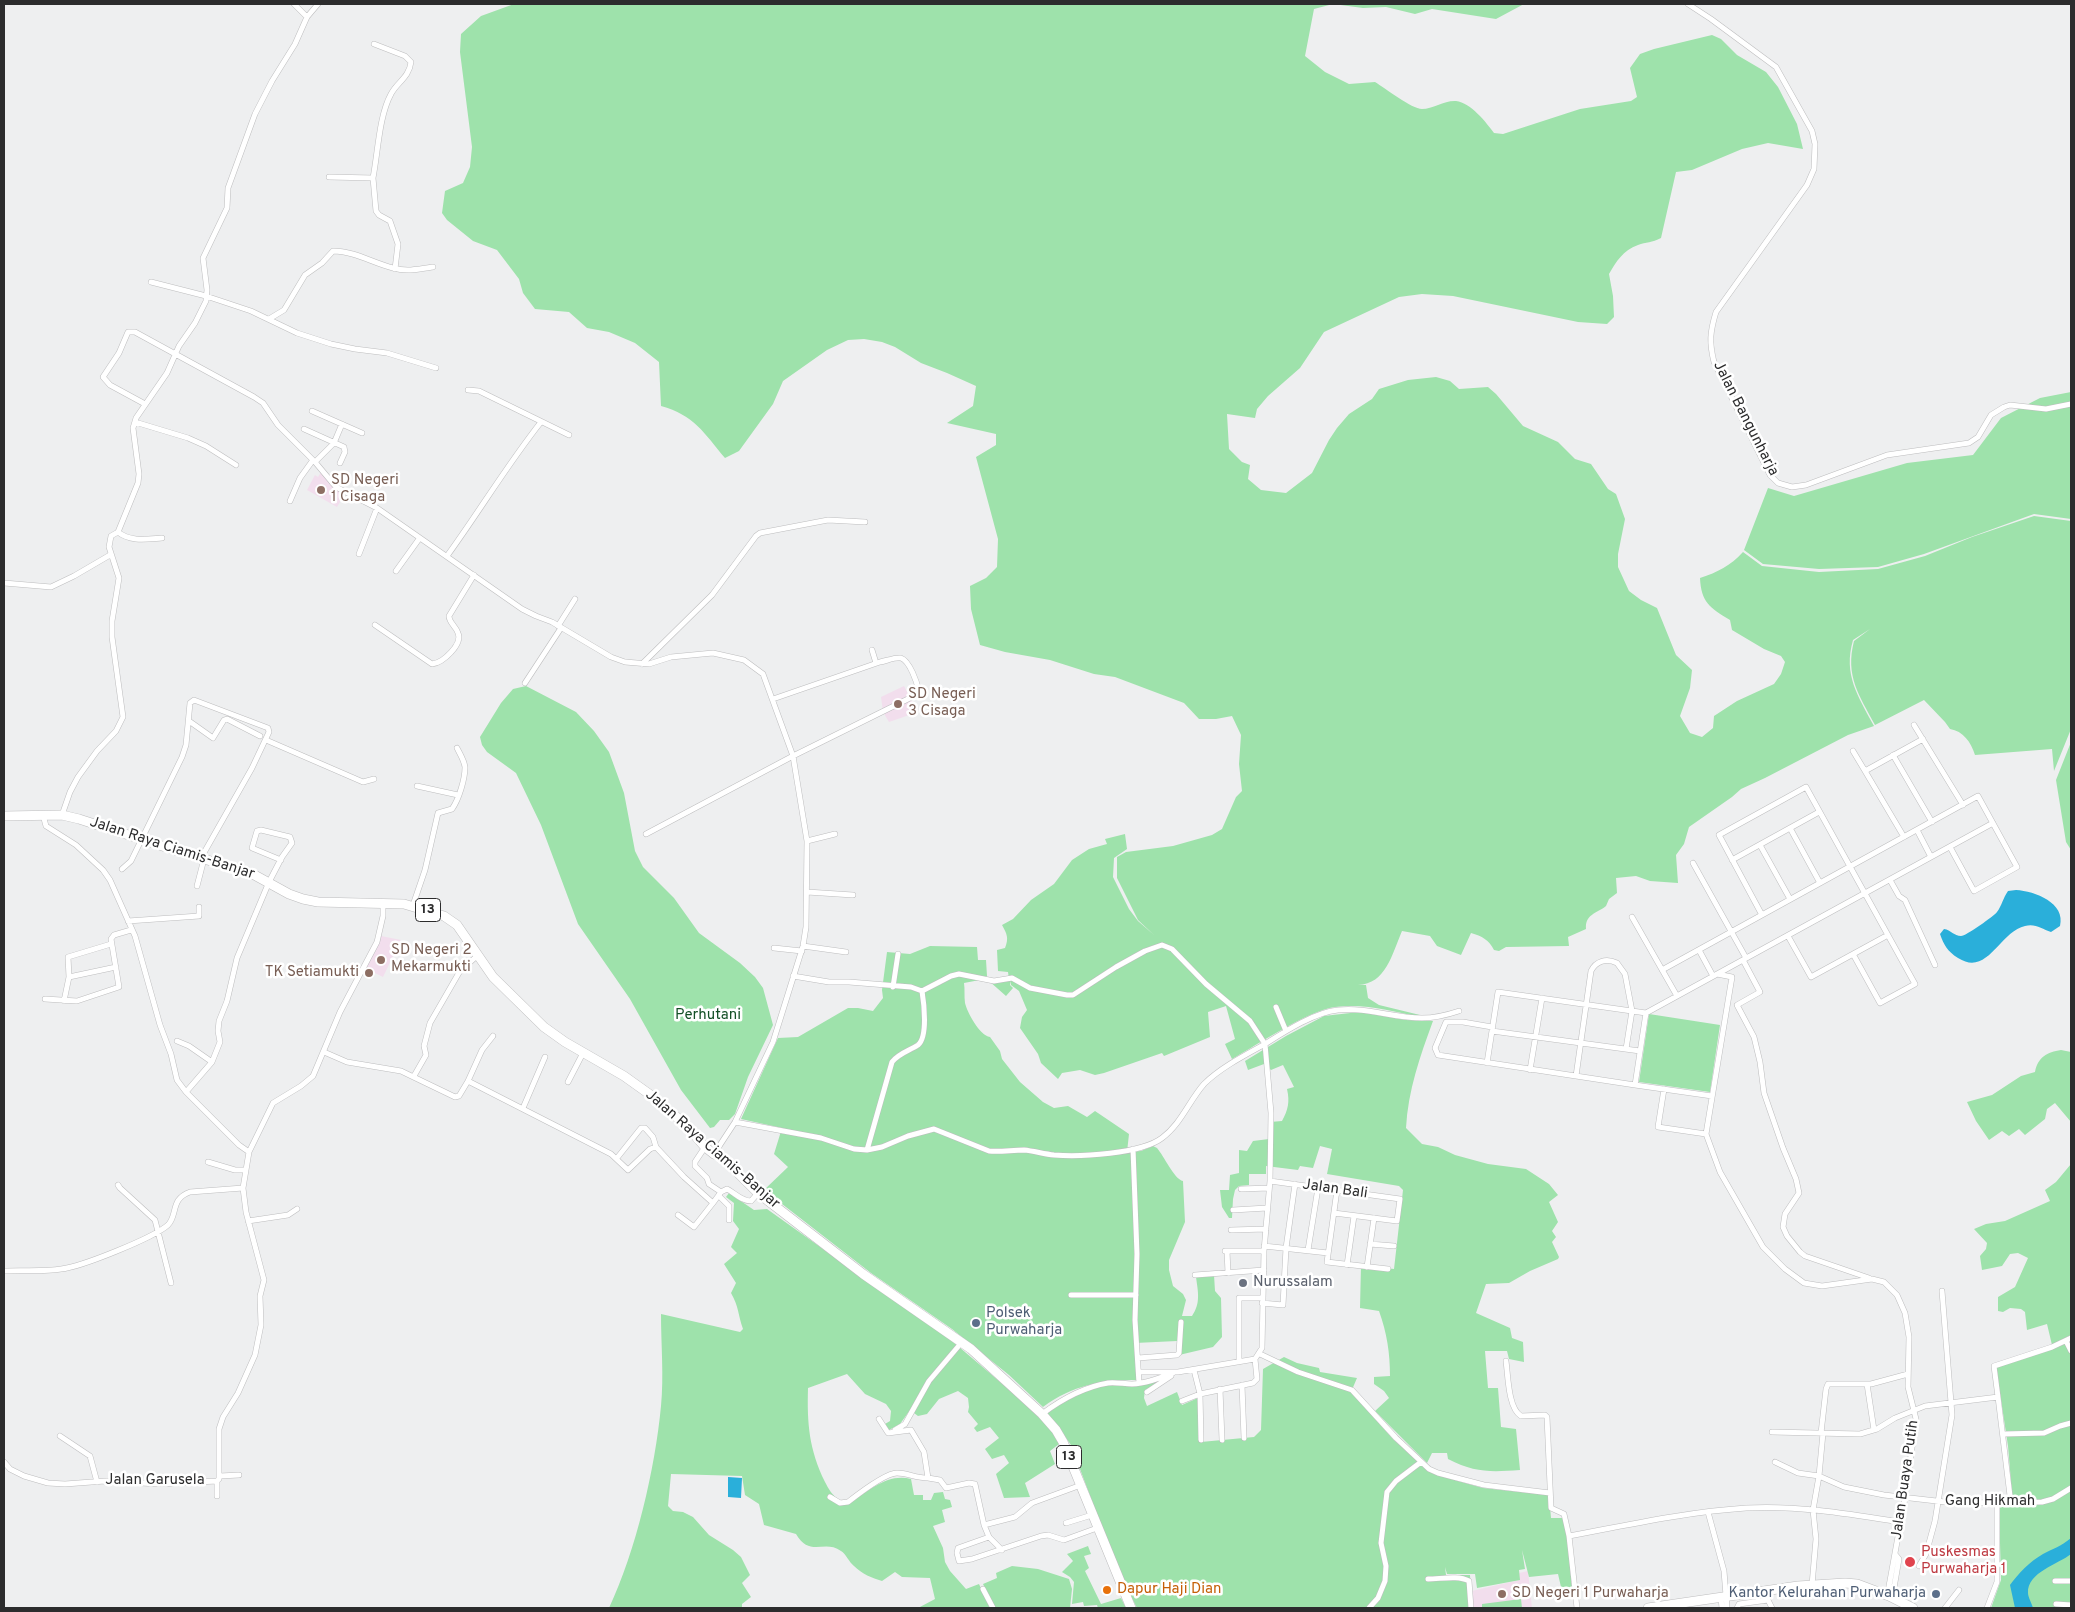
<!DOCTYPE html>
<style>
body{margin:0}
#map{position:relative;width:2075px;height:1612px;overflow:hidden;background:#eeeff0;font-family:Overpass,sans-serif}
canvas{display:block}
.frame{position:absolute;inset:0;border:5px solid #2c2c2d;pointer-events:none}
</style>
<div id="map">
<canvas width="2075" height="1612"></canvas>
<div class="frame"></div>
</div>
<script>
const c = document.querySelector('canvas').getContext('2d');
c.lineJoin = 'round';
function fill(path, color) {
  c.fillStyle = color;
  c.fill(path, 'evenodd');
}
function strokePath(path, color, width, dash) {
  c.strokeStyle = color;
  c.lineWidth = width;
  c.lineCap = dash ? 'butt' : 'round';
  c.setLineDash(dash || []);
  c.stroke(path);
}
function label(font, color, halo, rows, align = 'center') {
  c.font = font + ' Overpass,sans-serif';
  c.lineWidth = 5;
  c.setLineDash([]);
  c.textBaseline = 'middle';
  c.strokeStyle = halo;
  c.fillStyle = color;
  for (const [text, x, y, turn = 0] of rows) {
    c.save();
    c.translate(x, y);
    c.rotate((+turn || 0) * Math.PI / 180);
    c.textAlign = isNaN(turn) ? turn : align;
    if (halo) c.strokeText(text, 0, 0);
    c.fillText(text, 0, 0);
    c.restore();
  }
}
fill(new Path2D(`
 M321,472L335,489L345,494L337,507L307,490L315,475L318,477Z
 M904,686L918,712L889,722L883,712L881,697Z
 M381,936L401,940L383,977L375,973L372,977L363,973Z
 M1528,1571L1532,1608H1473L1472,1591L1519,1580V1573Z`), '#f2deed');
fill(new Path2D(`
 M514,4H1524L1496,19L1432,9L1415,14L1386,7L1363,8L1333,4L1314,9L1305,56L1325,72L1349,84L1375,82C1385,88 1412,109 1422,109C1433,109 1445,100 1456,101C1471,103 1486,122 1494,133L1503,134L1580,109L1631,101L1637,97L1630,68L1640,54L1654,49L1712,35L1721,39L1737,55L1766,72L1778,87L1797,124L1803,149L1768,143L1742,149L1692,170L1676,172L1661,238C1652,243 1646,242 1638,245C1623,250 1616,262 1609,274L1613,296L1614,317L1607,324L1578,322L1453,296L1422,294L1399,297L1324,332L1300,368L1268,396L1257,409L1255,418L1227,414L1229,449L1242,462L1250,465L1248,479L1261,490L1286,493L1312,473L1329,440L1337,428L1349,414L1372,399L1379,389L1408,380L1436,377L1450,381L1459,389L1488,387L1496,394L1523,426L1558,442L1575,459L1591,464L1608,489L1616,494L1625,519L1618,554V567L1629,591L1641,600L1657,608L1676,655L1692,670L1690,688L1680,716L1690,733L1702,737L1713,728L1714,716L1737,701L1774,684L1781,674L1785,662L1781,656L1764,649L1732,630L1730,620C1710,608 1701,602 1700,578C1718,572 1730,566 1743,552L1762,566L1819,572L1878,569L1925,556L1972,537L2034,516L2071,521V729L2054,771L2052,749L1975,755C1971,742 1963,731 1950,729L1945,722L1924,700L1875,725C1859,695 1845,676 1854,641L1870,629L1853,640C1843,675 1858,696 1874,726L1848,735L1765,778L1741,789L1732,797L1689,827L1684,844L1676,855L1678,883L1650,881L1636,876L1616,878L1617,893L1609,899L1606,906C1596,914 1585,914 1586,929L1568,937L1569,946L1506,947L1499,951L1494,950C1489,940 1482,936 1471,933L1461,955L1437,946L1430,936L1402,931C1392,954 1386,984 1358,985H1366L1368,998L1379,1005L1420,1015V1017C1392,1011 1364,1003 1335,1007C1307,1011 1259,1044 1232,1059L1225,1044L1235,1039L1226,1006L1208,1012L1210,1037L1164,1056L1162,1053L1104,1073L1095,1075L1080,1070L1062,1073L1058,1079L1041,1063L1038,1054L1020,1028L1022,1017L1027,1010L1019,991L1011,985L1010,981V985L1013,988L1006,996L989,981L1009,979L1008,972L998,971L997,950L1005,948C1009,938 1007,934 1002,925L1013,919L1031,900L1054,884L1072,860L1089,849L1107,844L1105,839L1125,834L1127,849L1114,858L1113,877L1129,909L1138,921L1154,935L1138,920L1117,878V857L1126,852L1173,846L1212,835L1222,829L1236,797L1242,791L1239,764L1241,735L1232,716L1216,719H1199L1184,703L1115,677L1094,674L1050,660L1005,652L980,645L971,609L970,586L986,578L997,567L998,539L976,457L996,445V434L947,423L973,406L976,386L947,373L921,363L895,347L882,342L864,339L848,340L827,350L783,381L773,404L739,451L725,458C704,433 694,415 661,406L659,362L635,343L609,332L587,328L569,312L535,309L523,293L519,279L497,250L473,241L447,220L442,213L445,191L463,183L470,167L472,147L460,52L461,34L481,16Z
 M2071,392V519L2034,514L1924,554L1878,567L1819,569L1763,564L1744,550L1768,488L1794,496L1907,463L1973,455L2001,418L2040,398Z
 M526,686L576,712L594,731L609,752L624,793L635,851L643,867L674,898L699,933L740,963L755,977L763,988L773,1025L748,1077L735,1114L729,1120H720L714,1127L710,1128L681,1090L630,999L578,924L541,825L516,773L487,752L482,745L480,737L501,703L513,689Z
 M2071,742V850L2066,842L2056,780Z
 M930,946L977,947L978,960H986L987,976L985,979L964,983C965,989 964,996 965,1003C967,1012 980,1036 990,1037L1000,1051L1002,1059L1020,1082L1043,1102L1054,1108L1068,1106L1087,1117L1095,1111L1129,1134L1127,1152L1141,1151L1153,1146L1157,1148C1164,1156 1174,1179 1183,1181L1185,1222L1169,1260V1270L1173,1286L1183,1294L1186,1300L1182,1316H1192C1201,1303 1198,1292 1196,1277L1214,1275L1215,1291L1221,1298L1222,1337L1213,1347L1179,1355L1177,1341L1135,1343L1137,1380C1101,1380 1073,1385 1043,1407L1009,1375L952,1329L871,1273L764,1190L788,1167L774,1154L782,1128L741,1119L778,1038L798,1037L848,1008H858L873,1011L883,998L882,990L887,952L910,954Z
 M1359,1012L1406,1020L1433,1021C1420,1056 1408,1091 1406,1128L1422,1144L1438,1147L1455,1155L1488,1164L1526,1169L1549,1184L1558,1195L1549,1202L1558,1222L1552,1231L1556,1237L1552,1242L1559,1257L1558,1259L1530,1271L1509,1283L1486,1284L1476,1313L1510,1328L1512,1338L1523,1342L1524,1362L1509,1359L1507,1351H1485L1488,1388H1498L1501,1427L1516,1429L1520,1470C1491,1472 1475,1473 1448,1459L1447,1453H1432L1427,1463L1375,1411L1389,1398L1384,1391L1374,1384V1377L1390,1376C1390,1353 1387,1333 1379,1311L1360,1308L1361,1265L1394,1269L1403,1190L1399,1186L1327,1174L1332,1149L1320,1146L1313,1168L1300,1166L1298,1170L1266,1166V1174H1249V1185L1239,1186L1235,1190L1233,1199L1232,1218H1229L1222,1207L1220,1190H1229L1230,1175L1239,1173V1150L1247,1151L1253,1141L1269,1139L1270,1122L1282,1121C1288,1110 1290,1102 1287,1089L1294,1087L1283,1065L1271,1070L1264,1064L1248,1070L1245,1061L1286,1036L1324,1016Z
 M1649,1014L1720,1025L1710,1092L1639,1082Z
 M2061,1050L2071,1052V1122L2055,1103L2047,1109L2045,1119L2025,1135L2019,1129L2009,1136L2002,1131L1989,1140L1976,1121L1967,1102L1992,1095L2021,1076L2035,1072C2038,1057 2047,1052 2061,1050Z
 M2071,1164V1335L2052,1345L2047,1324L2027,1330L2025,1312L2021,1309L2010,1308L2003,1312L1998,1311V1297L2015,1287L2028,1258L2018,1253L2010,1254L2002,1266L1982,1270L1980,1256L1986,1249L1987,1243L1974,1229L1986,1224L2005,1221L2050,1201L2045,1190L2056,1182Z
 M729,1193L754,1210L767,1209L952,1341L1019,1398L1053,1431L1059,1444L1050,1451L1055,1464L1025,1483L1030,1497L1004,1498L996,1474L1009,1463L1004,1455L992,1459L985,1449L999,1438L990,1427L977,1432L974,1428L978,1424L968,1412L969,1407L968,1398L958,1391L939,1399L927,1414L918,1416L910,1410L900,1424L889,1430L885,1424L890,1421L891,1411L886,1404L865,1394L847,1374L808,1388C807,1424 809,1449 825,1482C828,1488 833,1497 840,1500C843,1502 848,1502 851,1502C870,1490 888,1473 911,1479L914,1495H923V1500H931L934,1493L943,1492L945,1499L950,1500L952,1507L942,1510L945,1522L933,1526L943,1548L945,1562L950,1571L966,1589L979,1584L990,1608H918L935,1599L930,1578L902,1577L895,1572L882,1581C872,1578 862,1574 854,1566C849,1562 846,1554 841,1551C824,1539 810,1558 796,1534L764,1525L759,1504L745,1495L742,1476L671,1474L668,1506L673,1511L683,1512L693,1517L709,1535L733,1550L741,1557L750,1575L742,1583L751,1597L742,1604V1608H609C636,1551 655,1469 661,1406C664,1376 661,1345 661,1314L740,1332L743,1329C738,1315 739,1307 731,1293L736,1283L724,1264L737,1253L731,1247L739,1229L733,1221L734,1203L726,1197Z
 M2071,1340V1608H1991L2001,1580L1999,1506H2013L2008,1446L1996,1367Z
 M1284,1357L1297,1363L1319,1368L1320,1372L1357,1378L1351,1392L1394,1440L1437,1475L1483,1488L1549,1495L1551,1518H1566L1572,1588L1561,1587L1558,1574L1529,1577L1522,1550L1525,1569L1519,1570L1520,1580L1477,1588L1475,1574H1447L1445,1567L1446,1575H1470L1472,1608H1137L1119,1573L1071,1445L1051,1418L1045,1414L1075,1394L1101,1386L1159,1380L1160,1382L1145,1390L1144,1398L1147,1406L1177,1392L1182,1405L1198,1398L1201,1442L1254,1437L1261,1430L1263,1369Z
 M1088,1546L1091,1554L1084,1556L1089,1568L1085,1571L1101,1604L1121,1598L1126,1608H1098L1097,1605L1084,1606L1083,1602L1072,1604L1074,1582L1070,1577L1062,1572L1073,1561L1067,1554Z
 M1012,1566L1038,1569L1069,1579L1072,1589L1070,1608H995L983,1584L997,1578L996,1573Z
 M1521,1599L1522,1608H1482V1604Z`), '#9ee2ab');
fill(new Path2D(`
 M2016,890C2035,891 2066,903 2060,926L2051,932C2042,929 2035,923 2025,926C1999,932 1988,977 1958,958C1947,951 1944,945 1940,934L1944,929C1951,930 1954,936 1961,936C1966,936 1994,916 1997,912C2002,905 2003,898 2008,891Z
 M728,1477L742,1478L741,1498L728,1497Z
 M2071,1538V1554C2059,1564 2027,1572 2028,1593C2028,1597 2032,1604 2033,1608H2015L2010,1585C2019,1573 2029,1562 2043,1554C2054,1548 2060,1547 2071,1538Z`), '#2aafda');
const minor = new Path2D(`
 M294,4L307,17
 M1688,4L1711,19L1776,67L1812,131L1815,144L1814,169L1807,185L1716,312C1710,332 1709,342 1714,362L1770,475L1778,483L1792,487L1806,485L1887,455L1969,443L1978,437L1991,415L2004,407L2010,405L2046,409L2071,404
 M329,177L373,178L376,211L379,215L390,221L398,244L395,269
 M373,178C378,152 379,116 391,94C397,82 409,78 411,62L405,56L374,44
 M151,282L206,296L251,311L297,333L331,344L355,349L387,353L436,368
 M269,319L284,310L305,275L322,263L333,251C354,251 373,263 393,268C407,272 420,269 433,267
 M468,390L479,391L569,435
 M145,404L110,385L103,377L119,353L128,332H135L254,397L263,403L278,425L315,462L336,487L377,508L522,609L536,616L552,622L611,657L625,662L649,664L671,657L713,653L744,660L763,674L793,756L807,841L806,927L803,946L773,1042L735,1122L714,1154
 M312,411L362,433
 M135,422L188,438L206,446L236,465
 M304,429L344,447L345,452L340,463
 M315,462L334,443L342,424
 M290,501L300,478L313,460
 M118,532C130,542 147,539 162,538
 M359,554L377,508
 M447,556C479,512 507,465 541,422
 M396,571L419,539
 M4,583L51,587L74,576L110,555
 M375,625L432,664C443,663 463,644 458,633C456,626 449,623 449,616L474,575
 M558,626L575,599
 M872,650L876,663
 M642,664L712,595L756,536L760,533L828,520L865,522
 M525,683L561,628
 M189,721L213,738L224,720L227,719L260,736
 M1914,725L1963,805
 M266,740L363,782L374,779
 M1853,751L1865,771
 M1893,755L1932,822
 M417,786L458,795
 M43,815L46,826L76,845L103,870L110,880L135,936L160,1025L171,1054L177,1080L186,1092L239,1145L249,1152
 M62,815L70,792L78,777L97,751L116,731L123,717L112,637V621L119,578L109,547L111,536L118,532L138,483L139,474L133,428L136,418L167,373L179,346L195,323L206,301L207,290L203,258L227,208L228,188L255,114L272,81L295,44L307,17L318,4
 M1790,828L1820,883
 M1917,830L1931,857
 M646,834L793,756L914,696L919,691C917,683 910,661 901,658C895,657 886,661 880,662L773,699
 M1904,837L1865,771L1923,739
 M807,841L835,834
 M1760,845L1790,899
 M1732,860L1819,812
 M1693,863L1746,958
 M122,869L131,861L182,757L186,745L190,703L194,700L268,728L269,732L252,768L201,858
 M1890,880L1899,896L1905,900L1935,965
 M197,886L204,859
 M807,892L853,895
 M413,905L425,870L438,813L452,809C459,799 465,779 465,767C464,760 460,754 457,748
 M1762,915L1719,835L1806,787L1915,984L1880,1003L1853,954
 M1632,917L1677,996
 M128,921L199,916V907
 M1788,936L1811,977L1888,935
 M803,946L846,952
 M774,948L802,951
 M1699,950L1713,976
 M1743,960L1760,992L1737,1005L1754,1037L1760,1062L1764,1093L1783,1148L1796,1179L1799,1193L1785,1214L1783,1227L1787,1236L1800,1252L1805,1256L1869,1278
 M1662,970L1978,796L2017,867L1974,891L1950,847
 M1717,974L1732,977L1706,1134L1720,1172L1763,1247L1785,1269L1804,1283L1822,1286L1872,1279L1884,1282L1897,1295L1905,1313L1909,1337L1908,1387L1916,1419L1905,1498L1889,1586L1890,1591
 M793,976L829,982H849L911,987L922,991C924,1003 928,1037 918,1045C909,1051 899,1053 892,1062L867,1150
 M69,977L116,967
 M893,987L898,954
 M45,999L77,1001L119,987L111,939L114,935L131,930
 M64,1001L69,977L68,957L111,944
 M1276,1007L1286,1031
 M1492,1027L1463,1022H1446L1435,1048L1438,1055L1635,1085L1646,1013
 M1492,1031L1640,1051
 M177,1041L189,1046L212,1062
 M324,1052L347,1062L401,1071L455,1097L459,1096L468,1081L611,1154L628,1170L650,1149L656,1147L684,1177L713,1203L721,1192L727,1189C735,1193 741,1201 751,1201L758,1193
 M1487,1063L1498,992L1646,1013L1993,823
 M1530,1070L1542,998
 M414,1076L426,1055L424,1046L430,1023L460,971L477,956
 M1576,1076L1591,971C1596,961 1606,958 1617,963L1625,974L1632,1011L1626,1049
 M468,1081L482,1050L493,1036
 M568,1082L583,1053
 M1635,1085L1712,1096
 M1664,1089L1658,1127L1706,1134
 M186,1092L212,1062L220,1042L218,1031L219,1021L227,1001L237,958L269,882L282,857L292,843L290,837L261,830L257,831L252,848L281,860
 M523,1108L545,1057
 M735,1122L821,1138L854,1149L867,1150L882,1147L908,1136L934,1129L989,1151C1001,1152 1012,1150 1024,1150C1034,1151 1044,1154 1054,1155C1080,1157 1141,1154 1162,1138C1181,1124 1189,1101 1204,1084C1220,1068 1245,1055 1265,1044L1250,1021L1206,984L1172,949L1162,945L1145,951L1116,967L1073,995H1067L1030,988L1012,978L994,981L959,974L951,976L922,991
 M705,1147L695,1162V1166L707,1178L709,1184L721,1192
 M1133,1149L1137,1254L1135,1320L1139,1383
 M617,1158L641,1128H645L653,1137L656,1147
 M208,1162L235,1170H245
 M1270,1181L1400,1199L1397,1221L1334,1213
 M118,1185L120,1188L155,1220L171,1283
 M1241,1189L1269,1188
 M1337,1190L1327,1262L1388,1269
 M719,1196L729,1206V1220
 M1233,1210L1267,1208
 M678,1215L694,1227L713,1203
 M248,1221L288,1215L297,1209
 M1231,1230L1266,1229
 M1370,1244L1394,1246
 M1264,1246L1328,1253
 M1308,1250L1318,1188
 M1225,1251H1264
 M1227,1251L1228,1273
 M1347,1265L1354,1216
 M1367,1267L1374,1218
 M4,1271C21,1270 45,1272 61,1269C81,1267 153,1238 168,1225C178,1215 170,1199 190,1192L243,1188
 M1195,1275L1264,1270
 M1071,1295H1136
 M1262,1303L1283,1305L1286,1248L1295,1184
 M2066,1341L2071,1351
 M1260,1354L1298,1372L1352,1390L1396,1438L1429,1469L1438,1473L1484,1485L1550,1493
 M1138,1358L1177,1355L1179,1353L1181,1322
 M1239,1361V1298H1263
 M1506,1361C1508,1375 1508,1408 1521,1416L1545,1415L1547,1417L1551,1508L1564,1514L1569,1536L1577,1608
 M1194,1370L1200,1394L1253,1383L1257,1379L1255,1359
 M1139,1372H1178L1255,1359L1262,1348L1264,1251L1270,1181L1271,1113L1265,1044C1284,1032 1315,1012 1338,1010C1367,1007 1393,1018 1422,1018C1435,1018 1447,1015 1459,1011
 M1867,1384L1874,1430
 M1242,1385L1244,1438
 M1220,1389L1222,1440
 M1147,1392L1171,1376
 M1998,1397L2011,1504
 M1182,1401L1200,1394L1201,1440
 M1042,1414C1062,1399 1084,1387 1108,1383C1116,1382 1124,1384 1132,1384C1145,1384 1160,1378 1173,1373
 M879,1419L888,1433L911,1430L924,1452L928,1478L940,1480L946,1488L969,1483L975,1484L984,1525L989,1537L958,1548L957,1553L959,1561L972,1559L1041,1536L1048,1535L1064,1540L1097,1528
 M895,1430L905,1424L929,1381L962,1342
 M1772,1432L1860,1434L1877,1429L1895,1418L1925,1406L1998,1397L1994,1366L2052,1347L2071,1338
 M1821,1433L1826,1389L1828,1384H1871L1908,1374
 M2004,1434L2044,1433L2060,1426L2071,1423
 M60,1436L90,1456L97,1482
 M4,1462L10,1469L24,1476L48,1483L65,1484L105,1481L159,1484L217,1481L219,1479V1429L223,1417L238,1393L255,1355L261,1325L260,1296L264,1280L246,1212L243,1188L249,1152L273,1103L301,1086L313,1076L340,1012L377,942L383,916V903
 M1775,1462L1798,1473L1819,1476L1844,1487L1884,1495L1954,1503L2042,1502L2053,1499L2071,1488
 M220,1476L239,1475
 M217,1496V1481
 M830,1497L840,1503L848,1502C857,1495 886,1473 897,1473C907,1473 916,1478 928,1478
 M1708,1512L1724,1571L1727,1608
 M1066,1523L1092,1515
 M984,1525L1015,1517L1032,1503L1081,1485
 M1569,1536C1627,1525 1686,1512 1746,1508C1797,1505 1850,1514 1901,1522
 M989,1537L1002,1550
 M1919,1566L1926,1554L1935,1521L1952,1415L1942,1291
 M1428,1579C1441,1579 1458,1575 1469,1581L1471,1608
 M2055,1581H2071
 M1812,1585L1816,1539L1813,1510L1819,1476L1823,1433
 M983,1589L993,1608
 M1890,1592L1894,1588L1899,1559L1895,1554
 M1721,1598L1722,1608
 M2056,1604L2071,1605
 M1369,1608L1378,1598L1385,1581L1386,1566L1381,1543L1387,1492L1396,1481L1421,1462
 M1737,1608L1739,1604L1768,1600L1772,1608
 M1945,1608L1959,1590
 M1987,1608L1997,1582V1504`);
const trunk = new Path2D(`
 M4,816L62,815L79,819L190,855L249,872L289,894L303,899L318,902L404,904L444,916L457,925L493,977L544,1027L565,1042L624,1076L652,1096L686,1125L705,1147L714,1154L722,1157L758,1193L863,1274L971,1349L1042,1414L1056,1430L1063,1442L1131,1608
 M1648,1608L1798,1586L1845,1583L1857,1584L1889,1596L1913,1608`);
strokePath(minor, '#bdbdbe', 6);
strokePath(trunk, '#bdbdbe', 10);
strokePath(minor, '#fff', 5);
strokePath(trunk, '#fff', 9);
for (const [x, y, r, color] of [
 [321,490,5,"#8d6e63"],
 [898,704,5,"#8d6e63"],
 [381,960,5,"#8d6e63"],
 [369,973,5,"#8d6e63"],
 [1243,1283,5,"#6b7280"],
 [976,1323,5,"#5c6f8a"],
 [1910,1562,6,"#e0444e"],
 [1107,1590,5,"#e8710a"],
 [1502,1594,5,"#8d6e63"],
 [1936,1594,5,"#5c6f8a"]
]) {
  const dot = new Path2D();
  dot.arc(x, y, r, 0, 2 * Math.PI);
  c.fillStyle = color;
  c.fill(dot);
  strokePath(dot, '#fff', 2);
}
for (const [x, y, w] of [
 [428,910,25],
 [1069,1457,25]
]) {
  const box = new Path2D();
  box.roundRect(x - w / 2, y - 11.5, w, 23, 4);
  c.fillStyle = '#fff';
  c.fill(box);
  strokePath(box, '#2c2c2d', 1);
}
label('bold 14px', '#2c2c2d', null, [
 ["13",428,910],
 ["13",1069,1457]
]);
label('15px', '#2c2c2d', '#fff', [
 ["Jalan Bangunharja",1745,419,63],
 ["Jalan Raya Ciamis-Banjar",172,849,18],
 ["Jalan Raya Ciamis-Banjar",712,1150,41],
 ["Jalan Bali",1335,1190,8],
 ["Jalan Buaya Putih",1906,1480,-82],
 ["Jalan Garusela",155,1481],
 ["Gang Hikmah",1990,1502]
]);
label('15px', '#785e54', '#fff', [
 ["SD Negeri",331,481],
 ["1 Cisaga",331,498],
 ["SD Negeri",908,695],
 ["3 Cisaga",908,712],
 ["SD Negeri 2",391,951],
 ["Mekarmukti",391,968],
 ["TK Setiamukti",359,973,"right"],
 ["SD Negeri 1 Purwaharja",1512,1594]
], 'left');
label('15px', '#145026', '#fff', [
 ["Perhutani",708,1016]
]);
label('15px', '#5b616d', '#fff', [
 ["Nurussalam",1253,1283]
], 'left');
label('15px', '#4e5e75', '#fff', [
 ["Polsek",986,1314],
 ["Purwaharja",986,1331],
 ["Kantor Kelurahan Purwaharja",1926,1594,"right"]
], 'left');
label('15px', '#be3a42', '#fff', [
 ["Puskesmas",1921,1553],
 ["Purwaharja 1",1921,1570]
], 'left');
label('15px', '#c56008', '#fff', [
 ["Dapur Haji Dian",1117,1590]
], 'left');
</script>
